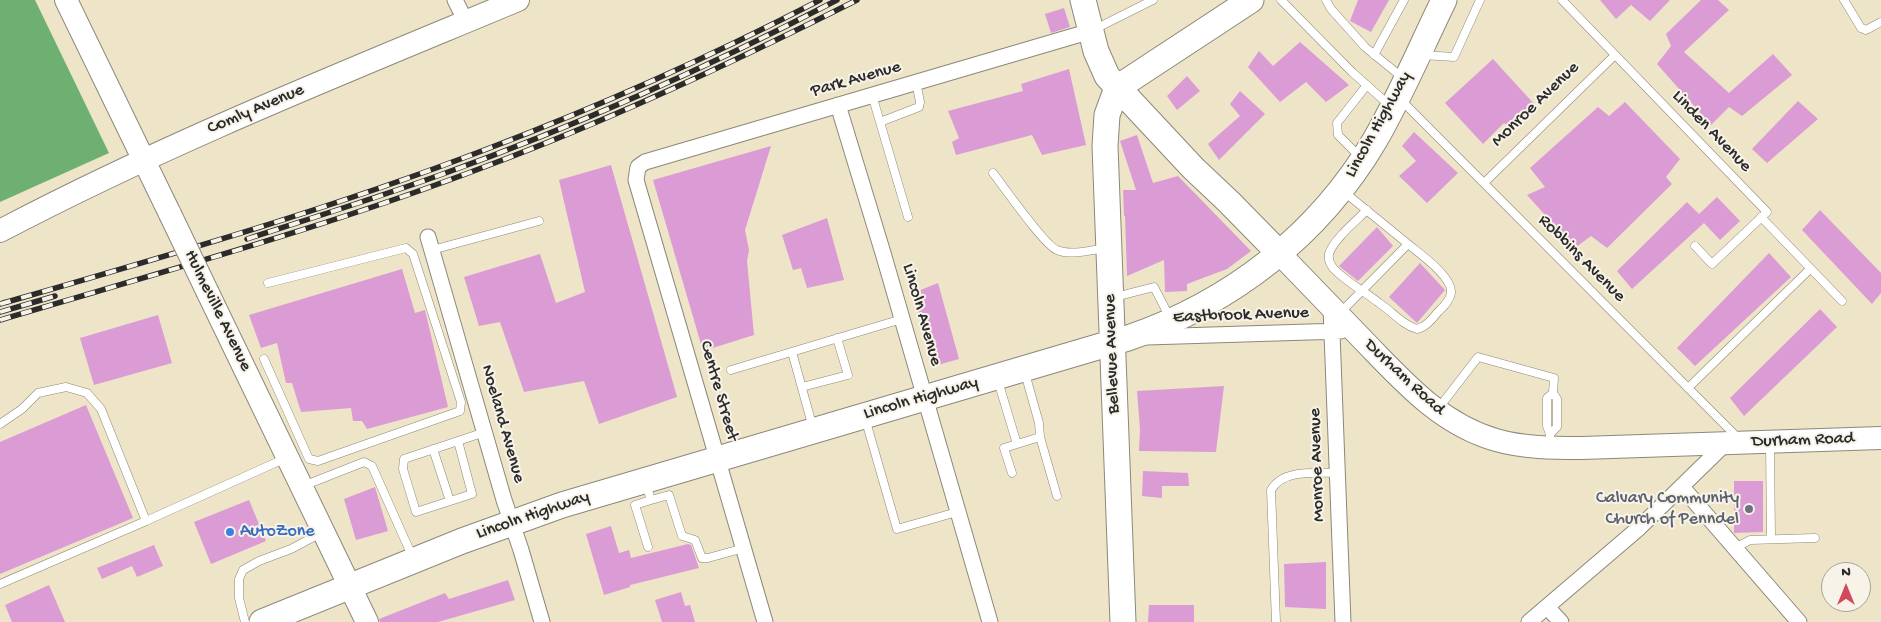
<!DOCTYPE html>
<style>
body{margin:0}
#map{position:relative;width:1881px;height:622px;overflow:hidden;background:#eee4c7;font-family:"Gochi Hand",sans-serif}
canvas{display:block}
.north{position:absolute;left:1821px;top:562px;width:50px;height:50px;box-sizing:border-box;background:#f7f3e8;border:1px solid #a5a39c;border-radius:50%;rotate:0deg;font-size:14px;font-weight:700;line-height:20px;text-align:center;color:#2b2b2b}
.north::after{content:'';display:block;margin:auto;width:18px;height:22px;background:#d1495b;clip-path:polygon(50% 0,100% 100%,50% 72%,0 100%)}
</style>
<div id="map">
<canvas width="1881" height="622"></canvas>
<div class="north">N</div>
</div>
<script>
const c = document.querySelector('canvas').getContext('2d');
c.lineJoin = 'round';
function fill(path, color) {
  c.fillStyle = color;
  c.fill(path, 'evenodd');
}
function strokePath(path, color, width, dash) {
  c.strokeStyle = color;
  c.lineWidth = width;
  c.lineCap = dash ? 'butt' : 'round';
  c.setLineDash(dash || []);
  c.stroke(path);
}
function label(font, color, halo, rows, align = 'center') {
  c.font = font + ' "Gochi Hand",sans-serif';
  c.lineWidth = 4;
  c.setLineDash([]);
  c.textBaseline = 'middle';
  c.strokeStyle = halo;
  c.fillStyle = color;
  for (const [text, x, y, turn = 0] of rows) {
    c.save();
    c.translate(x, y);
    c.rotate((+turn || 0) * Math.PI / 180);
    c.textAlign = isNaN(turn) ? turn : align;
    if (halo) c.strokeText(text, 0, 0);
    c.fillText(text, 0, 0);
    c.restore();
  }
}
fill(new Path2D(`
 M0,0H35L109,153L0,202Z`), '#6db072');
fill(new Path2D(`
 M1358,0H1389L1371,32L1350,21Z
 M1600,0H1670L1650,21L1631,5L1616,19Z
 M1701,0H1718L1729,10L1684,52L1729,93L1773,54L1792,75L1742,116L1729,107L1711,125L1657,64L1671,46L1666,34Z
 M1064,8L1070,27L1051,33L1045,14Z
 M1300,42L1349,85L1326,102L1306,82L1280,102L1248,67L1259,51L1273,66Z
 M1493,59L1536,106L1511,127L1504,123L1483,144L1445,103Z
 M1069,69L1086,145L1042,155L1032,135L956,155L952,142L959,138L948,111L1023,91L1021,84Z
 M1187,76L1200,91L1177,110L1167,96Z
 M1240,91L1265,114L1219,160L1208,144L1240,116L1230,104Z
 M1798,101L1818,119L1767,163L1752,149Z
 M1625,102L1680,159L1666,177L1672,184L1607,248L1591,236L1575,248L1527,195L1545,187L1530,168L1598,107L1609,116Z
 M1414,132L1458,173L1427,203L1399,176L1416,161L1402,146Z
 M1137,135L1153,183L1178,176L1251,251L1227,269L1187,284V291L1165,292L1164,260L1127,276L1125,216H1124L1123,190H1136L1120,141Z
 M771,146L745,230L749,250L747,261L754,335L703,351L653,180Z
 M611,165L677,397L599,424L584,381L524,392L500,322L479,326L464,277L540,254L556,303L585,292L559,180Z
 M1717,197L1740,221L1720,240L1704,223L1632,289L1617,271L1687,202L1699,214Z
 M1820,210L1881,273V293L1872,304L1802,230Z
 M827,218L844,280L807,288L801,268L793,270L782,235Z
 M1377,227L1393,246L1358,281L1339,266Z
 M1769,253L1791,277L1695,366L1677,348Z
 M1420,263L1445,290L1417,323L1389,297Z
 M402,269L415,313L425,310L448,407L367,429L362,421H353L351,408L301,412L292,383H286L277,343L261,348L249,315Z
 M938,283L959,359L934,366L913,293Z
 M1820,309L1837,327L1744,416L1730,398Z
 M158,315L172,363L94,385L80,338Z
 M1224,386L1216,452L1139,451L1140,429L1137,391Z
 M86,405L133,518L0,574V442Z
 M1143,471L1188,473L1189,486H1162V498L1142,496Z
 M1734,481H1763V532L1734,533Z
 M375,487L388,531L356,540L344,499Z
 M249,500L266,541L211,564L194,522Z
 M611,526L619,553L629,550L631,558L688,544L691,545L699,568L630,585V587L604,595L586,534Z
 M154,545L163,566L137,577L132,566L102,579L97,568Z
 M1326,562V609L1285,607L1284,564Z
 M508,580L515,600L438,622H380L379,619L445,593L449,599Z
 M49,585L65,622H12L5,605Z
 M681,592L685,606L690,605L695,622H662L655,600Z
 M1149,605H1194V622H1148Z`), '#db9cd5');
const lane = new Path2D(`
 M1281,0L1352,72L1389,105
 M1326,0L1331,9L1365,47L1403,78
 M1562,0L1767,212L1712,264L1695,246
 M1844,0L1861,28L1866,30L1881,22
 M1095,29L1153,0
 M1374,55L1404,0
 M1422,55L1454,57L1480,0
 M872,95L908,217
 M1400,99L1738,438
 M880,122L919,107L920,102L916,82
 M1359,156L1338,135L1337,123L1367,85
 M993,173C1004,187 1044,245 1057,250C1071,256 1092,250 1107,248
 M1484,183L1615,55
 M1367,210C1356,221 1333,240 1329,254C1328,259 1330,264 1333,268C1346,282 1364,291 1379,303C1392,311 1402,325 1417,329C1426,327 1432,319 1438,312C1443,307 1450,301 1451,293C1453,277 1420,254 1408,244
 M1761,217L1842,301
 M432,250L539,221
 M1115,297L1154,287L1170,318
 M1340,313L1408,244L1343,191
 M792,352L813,428
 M264,359L309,459L318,461L460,411L461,402L413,254L406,248L268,283
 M731,370L902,319
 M1025,373L1039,423L1040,437L1057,496
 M998,381L1017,444
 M802,387L848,375L837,338
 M1688,388L1810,269
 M1438,409L1478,357L1554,378L1553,393L1547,398V426L1550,434
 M865,418L897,529L957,512
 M0,424L22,409L38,393L66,387L87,393L101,409L146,521L286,458
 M1550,437V434L1557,427V399L1553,393
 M458,441L472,494L416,512L403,469L404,459C431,450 458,441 485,432
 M1770,444L1771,539
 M433,449L450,501
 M1012,473L1004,448L1040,437
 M646,484L651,500L669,495L682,536L695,540L702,558H708L744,548
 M303,486L364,462L372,466L413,558
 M648,547L635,505L651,500
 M1735,548L1750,540L1815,538
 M0,584L146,521
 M245,622L239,598V579L243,570L259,561L291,549L321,533
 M1276,622L1271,490C1283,469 1315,473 1337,473`);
const street = new Path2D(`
 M455,0L466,22
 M838,105L883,253L990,622
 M428,237L504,500L521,550L542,622
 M1331,307L1343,622
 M1147,337L1341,331
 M1682,487L1799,622
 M1547,607L1561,622
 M765,622L636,180L638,167L645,162L1091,31
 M1529,622L1639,528L1725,444`);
const secondary = new Path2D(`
 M66,0L170,214
 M0,231C167,143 343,73 518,0
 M1280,254C1308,283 1336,312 1364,341C1403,381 1440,424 1496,440C1523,448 1554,448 1582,448L1881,438
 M208,293L367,622`);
const primary = new Path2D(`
 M1083,0L1096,51L1107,76L1193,168L1229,202L1280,254
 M1117,88L1107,115L1105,146L1123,622
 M1117,88L1251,0
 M262,622L462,541L562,505L1128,338C1231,303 1319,235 1375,140C1401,95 1421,47 1444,0`);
strokePath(lane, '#8c8879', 9);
strokePath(street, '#8c8879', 17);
strokePath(secondary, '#8c8879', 24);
strokePath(primary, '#8c8879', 27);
strokePath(lane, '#fff', 8);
strokePath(street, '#fff', 15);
strokePath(secondary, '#fff', 22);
strokePath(primary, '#fff', 25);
const rail = new Path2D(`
 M247,239C312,218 376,198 440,175C576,126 709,67 837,0
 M0,304C163,257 328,210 487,149C600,106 712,56 820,0
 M0,312L55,296
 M0,320C165,271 331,226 492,164C617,117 738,60 857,0`);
strokePath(rail, '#2b2b2b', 5.5);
strokePath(rail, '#f7f3e8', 4, [11]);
const secondaryBridge = new Path2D(`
 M170,214L208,293`);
strokePath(secondaryBridge, '#8c8879', 24, []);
strokePath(secondaryBridge, '#fff', 22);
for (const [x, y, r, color] of [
 [1749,509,5,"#6b7280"],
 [230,532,5,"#3f7fe0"]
]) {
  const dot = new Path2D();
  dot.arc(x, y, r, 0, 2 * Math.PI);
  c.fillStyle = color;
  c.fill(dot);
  strokePath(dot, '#f7f3e8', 2);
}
label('18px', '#2b2b2b', '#f7f3e8', [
 ["Park Avenue",856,80,-16],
 ["Monroe Avenue",1536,105,-44],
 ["Comly Avenue",256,110,-23],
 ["Lincoln Highway",1379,125,-61],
 ["Linden Avenue",1711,132,46],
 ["Robbins Avenue",1581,259,45],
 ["Hulmeville Avenue",217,311,64],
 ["Lincoln Avenue",921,315,74],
 ["Eastbrook Avenue",1241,316,-2],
 ["Bellevue Avenue",1113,354,-92],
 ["Durham Road",1404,378,43],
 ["Centre Street",718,391,74],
 ["Lincoln Highway",921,399,-16],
 ["Noeland Avenue",502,424,74],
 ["Durham Road",1803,441,-2],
 ["Monroe Avenue",1318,465,-92],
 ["Lincoln Highway",533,516,-19]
]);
label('18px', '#5b616d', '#f7f3e8', [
 ["Calvary Community",1739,499],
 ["Church of Penndel",1739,520]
], 'right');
label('18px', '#366cbe', '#f7f3e8', [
 ["AutoZone",240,532]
], 'left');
</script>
